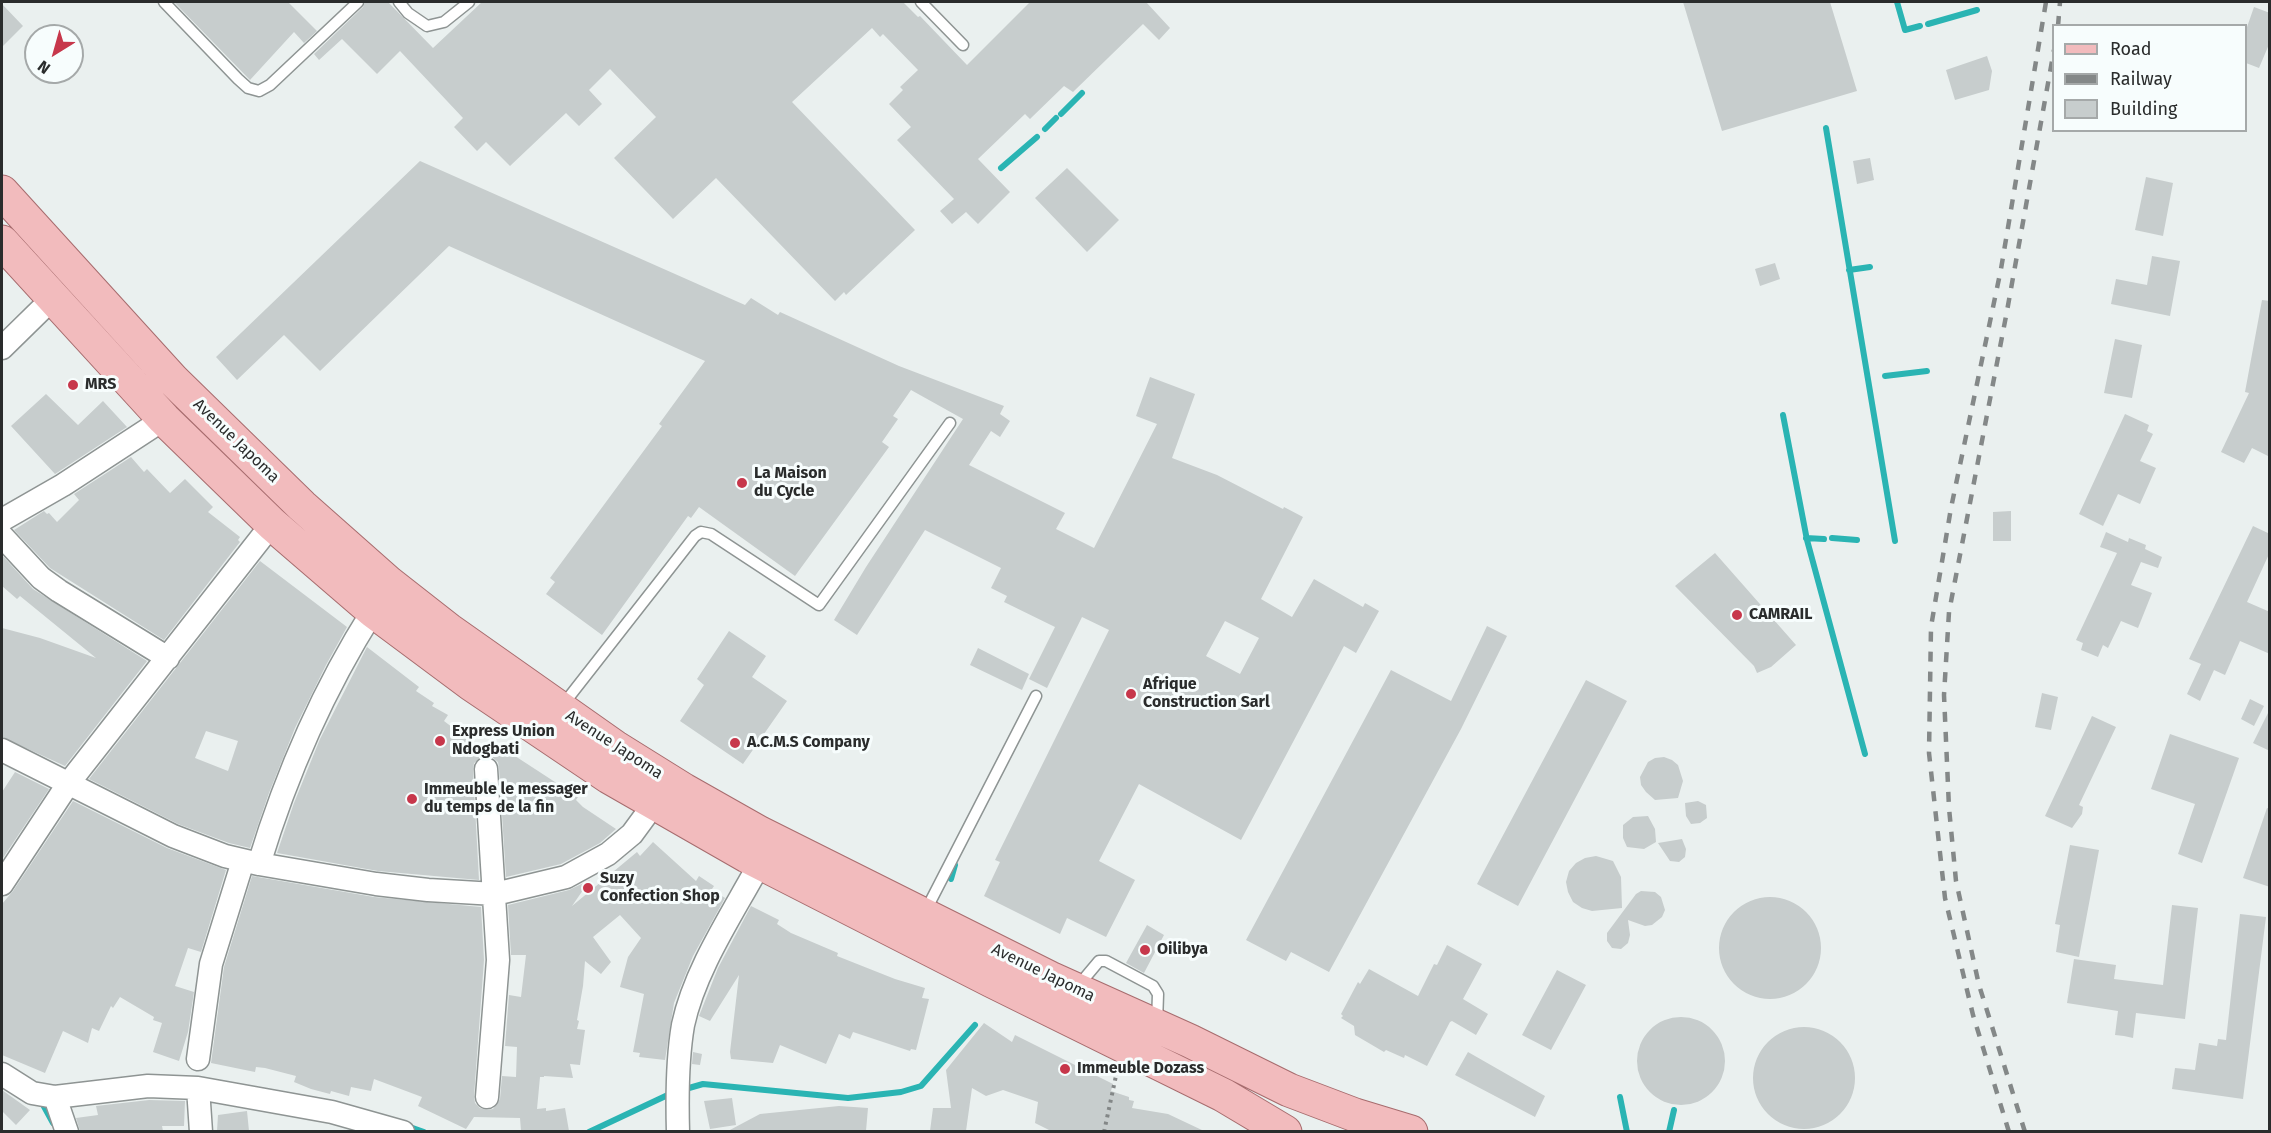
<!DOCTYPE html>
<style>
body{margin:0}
#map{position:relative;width:2271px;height:1133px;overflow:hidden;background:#eaf0ef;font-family:"Fira Sans",sans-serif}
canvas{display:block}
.frame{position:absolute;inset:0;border:3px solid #2a2c2c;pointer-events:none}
.legend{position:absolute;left:2052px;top:24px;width:195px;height:108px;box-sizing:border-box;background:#f7fdfd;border:2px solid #a5a9a9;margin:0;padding:8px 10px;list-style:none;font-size:18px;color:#2a2c2c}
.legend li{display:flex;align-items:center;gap:12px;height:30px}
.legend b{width:30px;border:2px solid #a5a9a9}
.north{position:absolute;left:24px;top:24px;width:60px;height:60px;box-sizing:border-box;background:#f7fdfd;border:2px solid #a5a9a9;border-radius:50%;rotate:217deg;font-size:16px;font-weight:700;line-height:24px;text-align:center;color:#2a2c2c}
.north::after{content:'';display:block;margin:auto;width:21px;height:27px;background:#c7374b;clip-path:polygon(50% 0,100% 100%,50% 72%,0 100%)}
</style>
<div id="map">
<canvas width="2271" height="1133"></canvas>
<div class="frame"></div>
<ul class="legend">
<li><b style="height:8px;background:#f2bbbd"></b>Road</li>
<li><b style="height:8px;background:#848888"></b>Railway</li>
<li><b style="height:16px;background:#c7cdcd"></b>Building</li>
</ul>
<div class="north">N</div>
</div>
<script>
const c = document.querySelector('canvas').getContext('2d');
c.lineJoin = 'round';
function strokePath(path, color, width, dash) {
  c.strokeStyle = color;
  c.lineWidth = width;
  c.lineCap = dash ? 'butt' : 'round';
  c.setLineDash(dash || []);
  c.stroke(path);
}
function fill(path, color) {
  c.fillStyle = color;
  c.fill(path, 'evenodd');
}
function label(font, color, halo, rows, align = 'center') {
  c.font = font + ' "Fira Sans",sans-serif';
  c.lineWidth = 6;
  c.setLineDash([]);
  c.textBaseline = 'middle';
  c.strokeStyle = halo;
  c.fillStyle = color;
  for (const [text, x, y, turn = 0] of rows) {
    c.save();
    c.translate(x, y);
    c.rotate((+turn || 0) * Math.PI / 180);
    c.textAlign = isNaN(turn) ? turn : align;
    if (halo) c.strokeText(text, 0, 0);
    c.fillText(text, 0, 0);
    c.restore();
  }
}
strokePath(new Path2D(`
 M1897,2L1905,30L1920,26
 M1928,24L1977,10
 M1061,114L1082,93
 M1826,128L1895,541
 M1045,129L1056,118
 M1001,168L1037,137
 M1849,270L1870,267
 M1885,376L1927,371
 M1783,415L1807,540L1865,754
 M1806,538L1824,539
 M1832,538L1857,540
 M951,879L955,865
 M682,1090L703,1084L848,1098L901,1092L921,1086L975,1025
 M1620,1097L1627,1132
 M41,1101L53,1123
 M407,1126L424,1132
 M589,1132L672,1093
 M1669,1132L1674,1110`), '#2ab4b3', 6);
fill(new Path2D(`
 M174,2H288L317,31L304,43L294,32L250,80Z
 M365,2H388L433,48L482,2H903L918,17L920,16L967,65L1030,2H1146L1170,28L1159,40L1143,24L1073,92L1064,86L1030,119L1025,114L978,159L1010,192L978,224L966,212L952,224L940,211L954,199L897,140L911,127L889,104L903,90L900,87L918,70L883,34L880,37L872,28L792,102L915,230L846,295L844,292L835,301L716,178L673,219L614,158L656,117L610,69L589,90L602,104L579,126L566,113L510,166L486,142L477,151L454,127L463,118L400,51L377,74L342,39L319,60L314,54L363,7Z
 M1683,2H1830L1857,91L1722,131Z
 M2,4L23,26L2,47Z
 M2254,7L2270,13V42L2259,68L2246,63V30Z
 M1987,56L1992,71L1989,90L1955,100L1946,70Z
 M1870,158L1874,180L1857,184L1853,161Z
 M420,161L745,305L751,298L778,315L780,312L899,366L1004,406L1000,414L1010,421L1000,437L991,431L969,465L1065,513L1056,529L1094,548L1157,424L1136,416L1150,377L1195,394L1172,458L1217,475L1283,509L1284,507L1303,517L1261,599L1292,617L1314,579L1363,607L1365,603L1379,611L1356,653L1344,646L1241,840L1139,784L1099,861L1135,880L1106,937L1067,918L1060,934L984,896L1000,862L995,860L1109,630L1082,617L1047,688L1029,679L1055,627L1004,602L1007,596L991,588L1001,568L925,530L857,635L834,620L866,567L963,419L911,390L893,416L898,419L882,442L889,447L795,576L699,507L691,518L688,516L602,635L546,594L555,582L550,578L662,426L659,424L705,361L449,246L320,371L284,335L237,380L216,357ZM1225,621L1259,638L1240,674L1206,656Z
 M1067,168L1119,220L1087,252L1035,198Z
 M2146,177L2173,183L2163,236L2135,230Z
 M2152,256L2180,261L2170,316L2111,304L2116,279L2147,285Z
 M1775,263L1780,279L1760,286L1755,269Z
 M2262,300L2270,301V457L2252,448L2244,463L2221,452L2249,393L2245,392Z
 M2115,339L2142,345L2132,398L2104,393Z
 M46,394L78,425L103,401L127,427L55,474L11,426Z
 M2125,414L2149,425L2147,431L2153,434L2140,461L2156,468L2140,504L2118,494L2103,526L2079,514Z
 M131,457L144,472L147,469L170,493L185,479L213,507L208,512L240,537L238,540L240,542L164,640L50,568L14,530L44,511L47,514L49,513L57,522L79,500L74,494Z
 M2011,511V541H1993V512Z
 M2253,526L2270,534V552L2247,602L2270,612V654L2240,641L2225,675L2214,670L2200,701L2187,694L2201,664L2189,659Z
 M2106,532L2128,542L2129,538L2146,545L2145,549L2162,557L2158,568L2141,562L2131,585L2152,593L2138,628L2121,621L2108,648L2103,645L2098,657L2081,650L2083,643L2076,640L2117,553L2100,547Z
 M1715,553L1796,645L1771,667L1757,673L1754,666L1675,586Z
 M2,555L33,589L147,661L65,766L2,737V628L40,638L96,658L20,596L17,599L2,586Z
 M260,561L347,627L326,665L295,728L269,793L250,848L229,843L178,824L89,779ZM206,731L238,741L228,771L195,758Z
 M1487,626L1507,636L1461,729L1329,972L1291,952L1286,961L1246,940L1391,670L1451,701Z
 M729,631L766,656L752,677L787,701L743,764L680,721L704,685L697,679Z
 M367,647L419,687L416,691L434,703L432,706L448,715L444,721L485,752L492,741L578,797L576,800L583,807L616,829L600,843L561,864L506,877L499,768L498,762L492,757L485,756L474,763L473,770L479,880L378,871L277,853L294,803L320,739Z
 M978,648L1029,674L1022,690L970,665Z
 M1586,680L1627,701L1518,906L1477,884Z
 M2042,693L2058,697L2051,730L2035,727Z
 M2250,699L2264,706L2254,726L2241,719Z
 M2270,709V751L2253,743Z
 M2092,716L2116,727L2079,805L2083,807L2082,814L2072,828L2045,816Z
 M2170,734L2239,758L2202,863L2178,854L2195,804L2151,789Z
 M1664,757L1672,760L1678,765L1683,781L1678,798L1655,800L1646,792L1641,785L1640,777L1648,762L1655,758Z
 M15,772L49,789L3,858L2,857V792Z
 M73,801L167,848L226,870L201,952L188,948L175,986L194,992L188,1032L179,1061L153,1052L162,1023L153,1020L154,1017L120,997L113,1008L111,1006L99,1031L92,1028L88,1043L63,1031L45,1073L2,1055V904L13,891Z
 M1698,801L1706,805L1707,818L1700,823L1691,824L1686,816L1685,803Z
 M2267,808L2270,809V887L2243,878Z
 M1648,816L1655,829L1656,842L1644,849L1627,847L1623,838V825L1633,817Z
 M1682,839L1686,849L1685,857L1679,862L1670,861L1658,843Z
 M653,842L696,881L699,876L714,886L712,889L725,898L693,956L674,1003L665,1060L639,1057L640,1053L633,1052L644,994L620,987L628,957L641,938L620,915L593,937L611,962L601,974L585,961L583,986L577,1020L579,1021L577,1029L585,1030L580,1065L570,1064L573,1078L544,1076V1077H540L537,1109L546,1108V1111L565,1108L569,1131H521L520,1118L474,1117L466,1129L418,1106L422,1097L374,1079L371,1091L351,1087L349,1096L331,1091L330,1094L311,1089L294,1082L296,1076L265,1068L256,1067L255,1072L211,1063L224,967L252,876L374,897L481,907L484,960L474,1096L475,1103L480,1108L487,1110L493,1109L500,1099L502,1076L516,1077L517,1047L505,1046L509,995L521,997L526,955H511L508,905L569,890L590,880L572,906L637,852L640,856Z
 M2070,845L2099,850L2079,957L2056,952L2060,925L2055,924Z
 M1596,856L1613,861L1621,877L1622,908L1592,911L1582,908L1573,902L1568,892L1566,882L1569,871L1576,863L1585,858Z
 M1641,891L1655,892L1661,897L1665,910L1662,917L1652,925L1645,926L1628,920L1630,935L1628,943L1621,949L1612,948L1607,941V933L1636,894Z
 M1719 948a51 51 0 1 1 102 0a51 51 0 1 1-102 0Z
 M2172,905L2198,908L2185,1019L2136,1013L2133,1038L2124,1036L2115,1035L2118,1011L2067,1003L2074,959L2116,965L2114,979L2163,985Z
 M751,906L779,920L777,924L791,933L838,953L837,956L895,979L925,988L922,998L929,999L916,1050L911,1049L910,1051L853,1032L850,1039L839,1034L826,1064L780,1045L773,1063L731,1059L730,1052L739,975L710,1021L699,1016L718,968Z
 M2240,914L2266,917L2243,1099L2172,1089L2175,1068L2195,1070L2199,1043L2217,1046L2218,1039L2226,1040Z
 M1147,925L1164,935L1144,973L1126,963Z
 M1447,945L1482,964L1463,999L1488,1014L1476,1035L1452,1021L1450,1022L1427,1066L1405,1055L1404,1058L1386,1050L1384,1052L1355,1035L1354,1026L1341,1018L1343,1016L1341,1014L1358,982L1360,984L1369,969L1418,996L1434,964L1437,965Z
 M1557,970L1586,985L1551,1050L1522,1035Z
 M1637 1061a44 44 0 1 1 88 0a44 44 0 1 1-88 0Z
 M984,1023L1012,1042L1015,1035L1113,1084L1111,1091L1129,1097V1100L1134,1101L1132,1108L1168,1114L1204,1131H1051L1035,1123L1038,1102L1003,1090L986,1096L972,1088L966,1131H930L933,1108H951L946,1070Z
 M1753 1078a51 51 0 1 1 102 0a51 51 0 1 1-102 0Z
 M693,1052L702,1054L700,1065L692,1064Z
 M1468,1052L1545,1096L1535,1117L1455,1075Z
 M2,1090L30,1110L16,1125L2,1111Z
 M732,1098L736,1125L710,1129L704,1101Z
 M149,1100L185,1101L184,1126H162L163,1131H80L76,1118L98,1115L96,1106Z
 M839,1106L868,1108L866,1131H728L760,1114Z
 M247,1111L249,1131H217L218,1115Z`), '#c7cdcd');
const lane = new Path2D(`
 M164,2L238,79L248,88L259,91L270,85L358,2
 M399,2L408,13L427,26L444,22L469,2
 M921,2L963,45
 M562,706L695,536L701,532L711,534L819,605L950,423
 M925,912L1036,696
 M1078,986L1099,961H1106L1153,986L1158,994L1157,1023`);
const street = new Path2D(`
 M2,348L52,299
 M2,520L63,485L164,419
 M2,536L41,578L59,591L168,658
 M2,750L173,836L225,856L259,864L376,884L428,890L495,894L566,877L608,854L632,834L654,804
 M486,769L498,960L487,1097
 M259,864C286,775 323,690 373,611
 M2,884L68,784L272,524
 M198,1059L211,964L243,861
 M2,1074L32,1093L55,1097L148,1086L198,1088L332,1112L403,1132
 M198,1088L201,1132
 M55,1097L67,1132
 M678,1132C677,1097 677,1060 683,1025C695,969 733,913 760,863`);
const primary = new Path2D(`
 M2,192L173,380L302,506L389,583L449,630L615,747L684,790L760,833L1050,978L1190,1041L1289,1090L1355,1115L1411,1132
 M2,242L164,419L272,524L373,611L471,684L609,777L747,856L992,981L1223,1095L1285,1132`);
strokePath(lane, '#8e9493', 13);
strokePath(street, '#8e9493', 25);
strokePath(primary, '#a76c6e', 35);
strokePath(new Path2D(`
 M1104,1132L1117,1071`), '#838787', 4, [3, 4.5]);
strokePath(lane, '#fff', 10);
strokePath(street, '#fff', 22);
strokePath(primary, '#f2bbbd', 33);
strokePath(new Path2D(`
 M2058,26L2060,2
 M2009,1132L1973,1015L1945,898L1929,753L1931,627L1951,508L2001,269L2046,2
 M2025,1132L1979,985L1956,881L1949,808L1944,695L1949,612L2007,311L2054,50`), '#848888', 4.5, [10, 10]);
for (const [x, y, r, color] of [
 [73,385,6,"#c7374b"],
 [742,483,6,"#c7374b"],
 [1737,615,6,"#c7374b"],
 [1131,694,6,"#c7374b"],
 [440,741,6,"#c7374b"],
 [735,743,6,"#c7374b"],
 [412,799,6,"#c7374b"],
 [588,888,6,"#c7374b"],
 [1145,950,6,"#c7374b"],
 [1065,1069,6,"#c7374b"]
]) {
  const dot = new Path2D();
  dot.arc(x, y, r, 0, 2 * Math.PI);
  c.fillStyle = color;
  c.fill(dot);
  strokePath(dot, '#f7fdfd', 2);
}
label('bold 16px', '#2a2c2c', '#f7fdfd', [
 ["MRS",85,385],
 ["La Maison",754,474],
 ["du Cycle",754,492],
 ["CAMRAIL",1749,615],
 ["Afrique",1143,685],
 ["Construction Sarl",1143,703],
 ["Express Union",452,732],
 ["Ndogbati",452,750],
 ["A.C.M.S Company",747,743],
 ["Immeuble le messager",424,790],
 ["du temps de la fin",424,808],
 ["Suzy",600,879],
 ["Confection Shop",600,897],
 ["Oilibya",1157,950],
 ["Immeuble Dozass",1077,1069]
], 'left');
label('16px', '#2a2c2c', '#f7fdfd', [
 ["Avenue Japoma",236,441,44],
 ["Avenue Japoma",614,745,33],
 ["Avenue Japoma",1043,973,26]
]);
</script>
